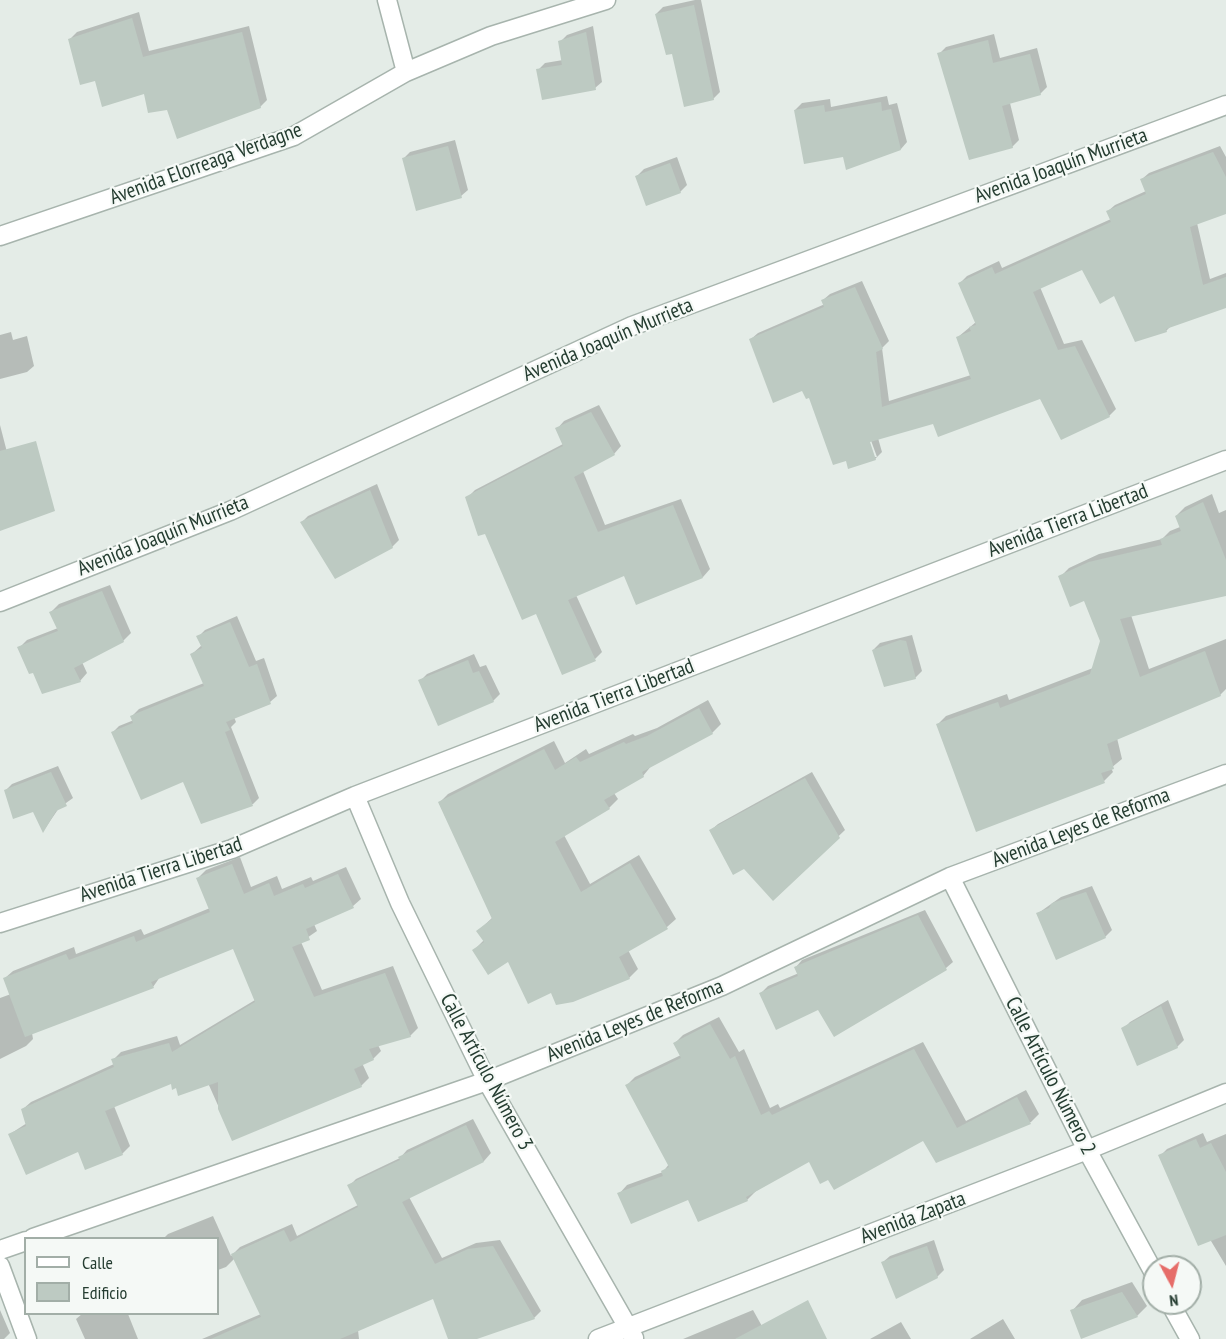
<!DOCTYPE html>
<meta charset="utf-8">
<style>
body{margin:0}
#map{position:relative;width:1226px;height:1339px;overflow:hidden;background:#e4ece7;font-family:"PT Sans Narrow",sans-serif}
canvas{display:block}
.legend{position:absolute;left:24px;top:1237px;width:195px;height:78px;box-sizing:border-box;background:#f5f9f6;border:2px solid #a2aea7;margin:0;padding:8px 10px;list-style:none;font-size:18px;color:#253d31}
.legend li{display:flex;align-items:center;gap:12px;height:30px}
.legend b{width:30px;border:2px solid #a2aea7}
.north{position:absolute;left:1142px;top:1255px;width:60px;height:60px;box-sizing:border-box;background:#f5f9f6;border:2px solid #a2aea7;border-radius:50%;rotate:173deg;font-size:16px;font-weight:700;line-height:24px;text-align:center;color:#253d31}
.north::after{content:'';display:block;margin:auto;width:21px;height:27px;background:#e66d69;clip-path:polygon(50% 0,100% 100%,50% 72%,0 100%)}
</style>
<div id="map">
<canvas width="1226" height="1339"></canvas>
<ul class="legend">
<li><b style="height:8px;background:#fff"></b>Calle</li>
<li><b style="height:16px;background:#bdcac2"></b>Edificio</li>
</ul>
<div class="north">N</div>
</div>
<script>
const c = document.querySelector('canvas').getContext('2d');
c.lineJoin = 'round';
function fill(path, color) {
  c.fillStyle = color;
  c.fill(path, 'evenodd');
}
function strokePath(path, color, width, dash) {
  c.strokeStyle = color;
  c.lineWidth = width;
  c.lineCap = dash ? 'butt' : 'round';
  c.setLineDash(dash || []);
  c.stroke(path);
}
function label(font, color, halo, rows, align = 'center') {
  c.font = font + ' "PT Sans Narrow",sans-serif';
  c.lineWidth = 4.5;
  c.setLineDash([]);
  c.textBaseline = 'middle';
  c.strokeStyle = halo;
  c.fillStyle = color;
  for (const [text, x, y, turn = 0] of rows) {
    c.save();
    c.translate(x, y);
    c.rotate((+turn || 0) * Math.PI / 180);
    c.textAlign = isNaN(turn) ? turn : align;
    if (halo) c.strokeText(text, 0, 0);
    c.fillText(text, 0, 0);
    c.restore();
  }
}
fill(new Path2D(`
 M695,0H701L720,92L713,99L673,52L656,14L663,7Z
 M139,12L149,51L249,26L267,100L260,107L168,109L70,39L77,32Z
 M593,26L602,82L595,88L538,70L545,63L563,60L560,42L567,35Z
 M994,34L1000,58L1037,48L1047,87L1040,94L1010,103L1019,140L1012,147L939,54L946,47Z
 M887,96L889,105L897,103L907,142L901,149L844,156L795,110L802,103L830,99L831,107Z
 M455,140L468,190L461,196L403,159L410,152Z
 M1220,146L1226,157V212L1197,223L1210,279L1226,273V306L1171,326L1166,331L1082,268L1040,287L1064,344L1082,340L1116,409L1109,416L1041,397L934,422L878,438L882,452L875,459H847L810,396L751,339L758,333L825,304L823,300L830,294L862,281L889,341L882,348L889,401L971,375L958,337L976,322L960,283L967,276L999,261L1002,268L1111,219L1108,211L1115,205L1146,191L1142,179L1149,173ZM866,435H869L877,457H874Z
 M677,157L687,185L680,192L637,176L644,169Z
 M11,332L13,340L27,336L34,366L27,372L0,379V335Z
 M599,405L621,446L614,454L583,471L605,525L681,499L710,569L703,577L625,574L576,595L602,652L595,659L537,612L467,498L475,490L563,444L557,429L564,421Z
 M0,425L8,456L0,463Z
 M377,484L399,540L392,547L302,522L308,516Z
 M1212,494L1219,513L1226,510V595L1131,615L1149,669L1226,639V689L1220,695L1117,738L1122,759L1111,768L1113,772L1104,781L937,725L946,716L1007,694L1009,700L1093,668L1101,641L1085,599L1060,577L1069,568L1099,554L1162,539L1170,531L1180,527L1176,516L1185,507Z
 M110,585L131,633L123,641L82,662L87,673L80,681L34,671L19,648L27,640L58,628L51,612L59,604Z
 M237,616L256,661L264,658L277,696L270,702L234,717L236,722L231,727L259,798L253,804L202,822L184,780L112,733L119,726L134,720L132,716L139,709L204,683L192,654L202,645L198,637L205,630Z
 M912,635L922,671L915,678L873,650L880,643Z
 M474,654L480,667L486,665L500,694L493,701L420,681L427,674Z
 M708,700L721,724L712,733L652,765L643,776L614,793L618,799L609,808L564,835L590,884L639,855L676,919L667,927L628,950L638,969L629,978L551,991L509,960L474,950L484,940L478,931L493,917L439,803L448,794L554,741L565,763L586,749L589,754L633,734L635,736L657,728Z
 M58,766L73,798L59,808L44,830L34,810L5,791L12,784Z
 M812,772L845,830L773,899L711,830L718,824Z
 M240,857L251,887L277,876L282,889L311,877L313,881L346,867L361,899L353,906L314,924L317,931L301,942L322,990L393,966L418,1028L410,1036L378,1045L381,1051L373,1059L362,1063L369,1078L361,1086L233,1139L208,1083L177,1086L172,1082L114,1106L130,1146L122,1154L79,1150L10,1134L27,1123L23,1109L31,1102L114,1064L113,1060L121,1052L177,1036L180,1045L255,1000L234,947L160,977L153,987L32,1033L33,1039L26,1046L0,1059V998L11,994L5,978L13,971L74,947L76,954L141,929L144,935L210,908L198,878L206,870Z
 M1092,886L1112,930L1105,937L1037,914L1061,897Z
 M925,910L953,962L946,968L835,1035L819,1008L761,993L768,986L799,973L796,967L802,960Z
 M1168,1000L1184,1040L1177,1047L1123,1029L1130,1022Z
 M719,1017L739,1052L744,1049L770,1108L778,1104L780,1108L923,1042L966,1121L1026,1090L1039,1114L1031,1122L937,1161L923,1139L829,1178L809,1160L756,1191L747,1200L698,1221L689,1198L619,1194L627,1185L663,1172L669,1164L627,1085L635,1077L681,1055L675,1043L683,1035Z
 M473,1119L491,1153L484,1161L409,1197L442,1258L476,1243L500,1240L541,1311L534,1318L472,1339H449L434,1297L358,1330L359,1339H202L261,1314L235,1258L226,1267L218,1270V1238H164L168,1234L213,1216L231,1256L240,1247L292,1224L297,1236L358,1205L349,1186L356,1179L400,1158L407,1150Z
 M1203,1133L1207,1142L1226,1134V1266L1160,1156L1167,1149Z
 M934,1240L944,1270L937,1277L883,1262L890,1256Z
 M1132,1282L1147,1306L1137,1316L1072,1311L1082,1300Z
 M0,1310L10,1333L4,1339H0Z
 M753,1310L768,1337L766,1339H683Z
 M82,1314H128L138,1339H85L76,1319Z
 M1003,1319L1015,1339H970Z
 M901,1322L911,1339H870Z`), '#0003');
fill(new Path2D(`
 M694,5L714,100L684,107L672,54L666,55L655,14Z
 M132,18L143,57L242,32L261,108L177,139L167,110L148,113L144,94L102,107L95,81L80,85L68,39Z
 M586,32L596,90L542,100L536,69L562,65L558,41Z
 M988,40L993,63L1030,54L1041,95L1002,106L1013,148L969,160L937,53Z
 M881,102L882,111L891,109L901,150L846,170L843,157L804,164L794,110L824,105L825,112Z
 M448,146L462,198L416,211L402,158Z
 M1213,152L1226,177V214L1190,227L1203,285L1226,277V308L1166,329L1167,332L1135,342L1114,296L1100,304L1082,270L1033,292L1058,350L1075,346L1110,417L1061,440L1040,399L938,437L933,424L870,442L876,460L848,469L846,461L833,465L809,398L806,399L802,391L773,403L749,339L824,307L821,300L855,287L883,349L876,352L882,407L971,379L956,337L971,331L969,327L976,325L958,283L992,267L995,274L1111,222L1106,211L1146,194L1140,179Z
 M670,163L681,193L646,206L635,176Z
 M591,412L615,455L574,477L598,532L673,505L703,578L636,605L624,576L568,600L596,661L562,675L536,614L522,620L485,534L478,536L465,497L563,446L555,428Z
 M36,441L55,511L0,531V451Z
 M370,490L393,548L335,579L300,522Z
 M1203,502L1226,560V596L1120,619L1140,677L1205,651L1221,696L1107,744L1114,769L1101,773L1105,783L976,832L936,724L998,702L1000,708L1090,674L1100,641L1084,601L1070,607L1058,576L1089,562L1162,545L1160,539L1181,531L1175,516Z
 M102,591L124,642L74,668L81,682L42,694L33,673L29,674L17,647L58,631L49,612Z
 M230,622L249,667L257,664L271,704L226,722L230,730L225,732L253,806L201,824L183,782L141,800L111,732L133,723L130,716L204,686L190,654L202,648L196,636Z
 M900,640L906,641L916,679L884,687L872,650Z
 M468,660L473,673L479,671L494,702L438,726L418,680Z
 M699,708L713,734L642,772L644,777L604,800L610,809L555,842L581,892L630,863L668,929L619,957L630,979L573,1002L556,1005L551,993L528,1004L508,962L488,975L472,950L484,942L476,931L492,919L438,802L544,749L555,770L576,757L580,762L624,742L626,744L647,736Z
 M51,772L67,806L56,811L43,833L33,812L13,819L4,790Z
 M805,778L840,838L773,901L744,869L733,875L709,830Z
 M232,864L244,894L269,883L274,896L303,884L305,888L338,874L354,908L306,929L310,940L292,947L314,997L385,973L411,1037L369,1049L374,1060L354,1069L362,1087L232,1141L218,1109V1082L178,1096L176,1088L172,1090L171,1084L105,1111L123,1155L85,1170L78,1152L26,1175L8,1134L26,1126L21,1109L114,1067L111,1059L169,1043L172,1052L255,1002L233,949L151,982L154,988L25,1037L3,978L66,954L69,960L134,936L136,942L210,912L196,878Z
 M1086,892L1106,938L1056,960L1036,913L1049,908L1052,903Z
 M918,915L947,970L834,1037L818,1010L776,1030L759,993L798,976L794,967Z
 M1161,1006L1178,1048L1137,1066L1121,1028Z
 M710,1024L730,1059L735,1056L761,1115L769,1111L772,1115L914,1049L957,1128L1017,1097L1031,1124L936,1163L923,1141L834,1190L828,1180L820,1184L809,1162L746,1197L748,1201L698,1222L688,1200L631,1224L617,1193L663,1176L661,1171L669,1167L625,1085L681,1058L673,1043Z
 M466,1125L484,1162L402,1202L435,1264L468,1249L493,1246L535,1319L477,1339H448L433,1299L340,1339H211L261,1317L231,1254L284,1230L290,1242L358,1207L347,1185L400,1160L398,1157Z
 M1196,1139L1200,1148L1211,1143L1226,1172V1235L1198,1246L1158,1155Z
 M927,1246L938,1278L896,1299L881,1262Z
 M1122,1292L1138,1317L1081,1339L1070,1310Z
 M808,1300L827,1339H735Z`), '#bdcac2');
const minor = new Path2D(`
 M387,0L406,72
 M0,236L294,136L406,72L491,36L606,0
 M0,602L230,511L632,326L1226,105
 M355,796L400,903L487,1081L634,1338
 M950,877L1087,1150L1154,1273
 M0,923L232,849L355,796L1226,460
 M33,1238L487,1081L722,986L950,877L1226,774
 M0,1250L26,1241
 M0,1266L27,1339
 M1170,1303L1190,1339
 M598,1339L1087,1150L1226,1093`);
strokePath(minor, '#a7b4ad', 21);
strokePath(minor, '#fff', 18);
label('21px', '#253d31', '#f5f9f6', [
 ["Avenida Elorreaga Verdagne",206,164,-20],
 ["Avenida Joaquín Murrieta",1061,166,-20],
 ["Avenida Joaquín Murrieta",608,340,-23],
 ["Avenida Tierra Libertad",1068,521,-21],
 ["Avenida Joaquín Murrieta",163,536,-22],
 ["Avenida Tierra Libertad",614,696,-21],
 ["Avenida Leyes de Reforma",1081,828,-21],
 ["Avenida Tierra Libertad",161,870,-18],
 ["Avenida Leyes de Reforma",635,1021,-22],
 ["Calle Artículo Número 3",486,1072,62],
 ["Calle Artículo Número 2",1050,1076,63],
 ["Avenida Zapata",913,1218,-21]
]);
</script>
